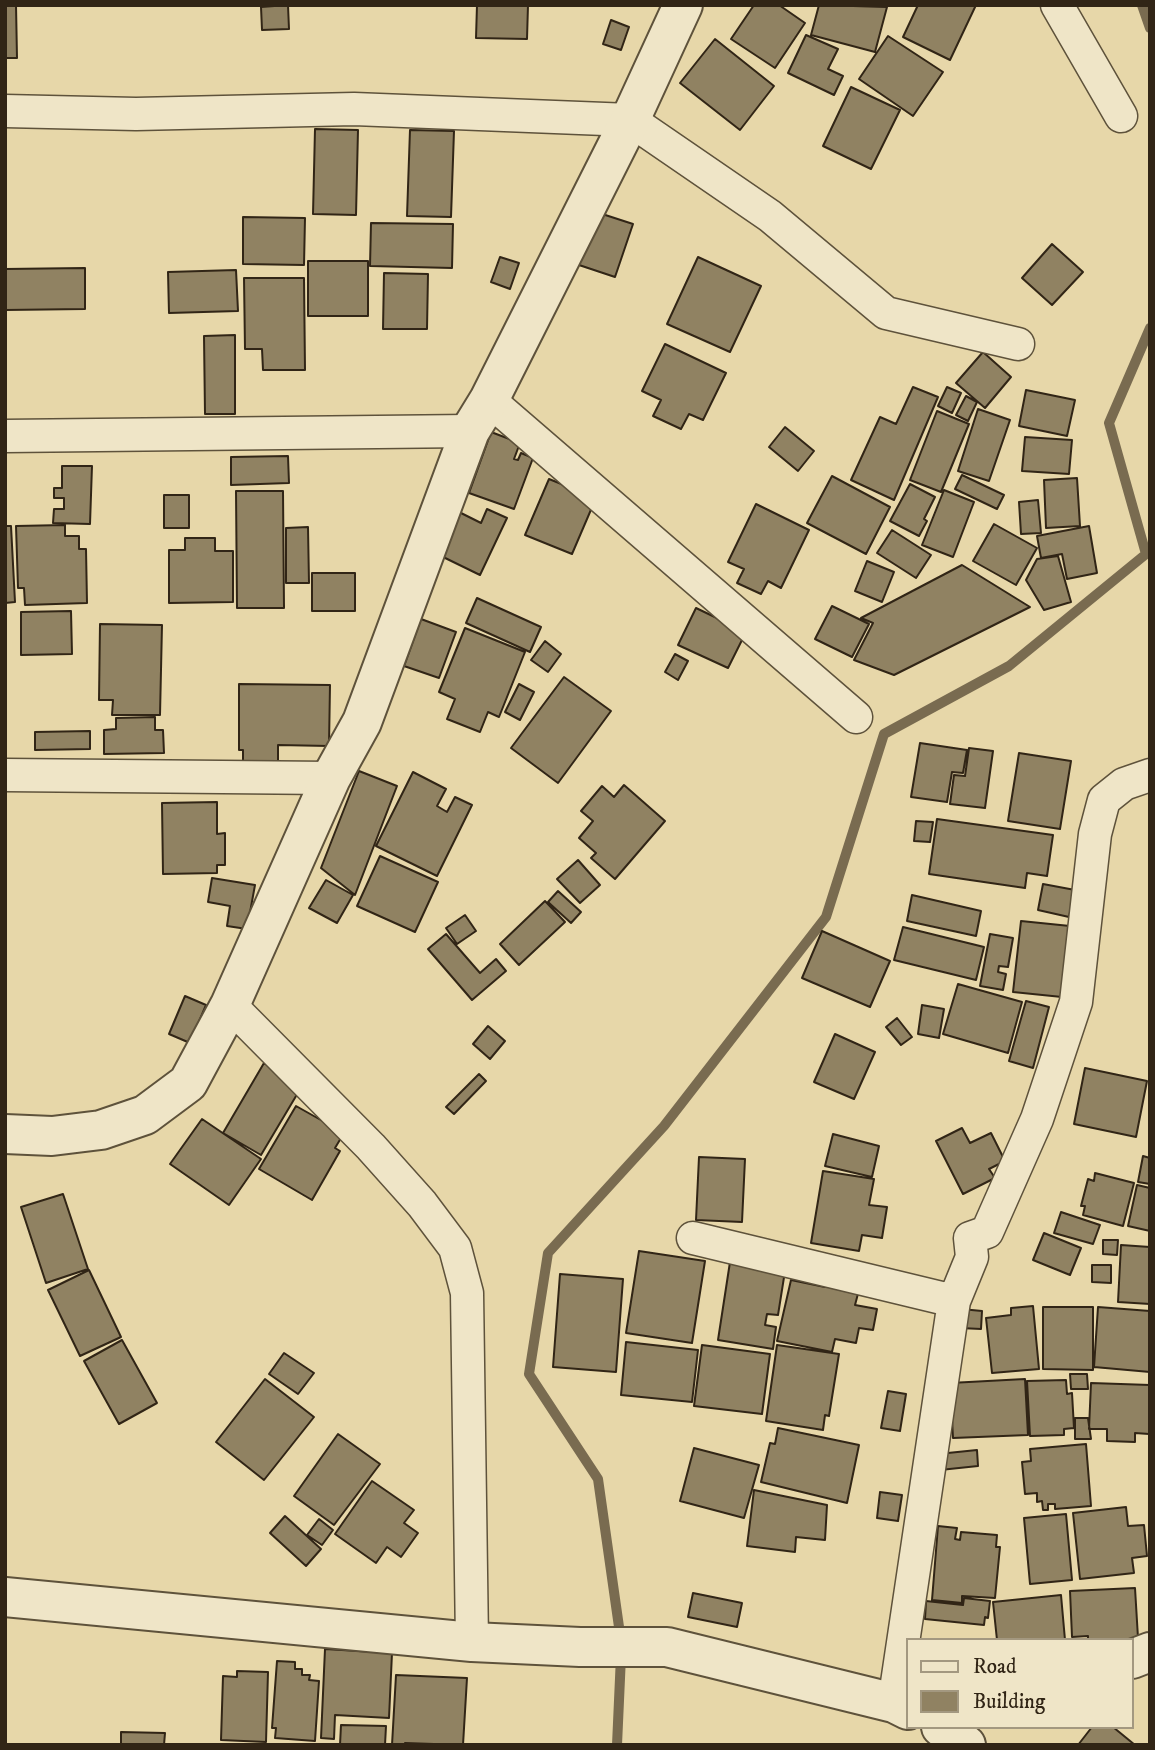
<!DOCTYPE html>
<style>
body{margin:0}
#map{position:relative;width:1155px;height:1750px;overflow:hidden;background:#e7d7a9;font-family:"IM FELL DW Pica",serif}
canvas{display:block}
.frame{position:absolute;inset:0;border:7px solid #312516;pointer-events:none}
.legend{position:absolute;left:906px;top:1638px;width:228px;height:91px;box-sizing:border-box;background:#efe5c7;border:2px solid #a39880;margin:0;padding:9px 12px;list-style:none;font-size:21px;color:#312516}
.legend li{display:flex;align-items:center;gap:14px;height:35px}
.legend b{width:35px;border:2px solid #a39880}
</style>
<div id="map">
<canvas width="1155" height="1750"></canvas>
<div class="frame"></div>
<ul class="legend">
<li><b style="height:9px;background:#efe5c7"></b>Road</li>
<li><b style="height:19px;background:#908262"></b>Building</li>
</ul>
</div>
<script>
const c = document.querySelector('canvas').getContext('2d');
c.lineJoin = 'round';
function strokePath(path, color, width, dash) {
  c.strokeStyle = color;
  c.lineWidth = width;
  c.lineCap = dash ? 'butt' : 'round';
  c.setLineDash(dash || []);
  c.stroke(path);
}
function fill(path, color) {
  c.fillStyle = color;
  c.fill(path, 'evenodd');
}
strokePath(new Path2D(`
 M1142,5L1150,28
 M621,1641L598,1479L529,1374L548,1253L664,1126L826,917L884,734L1009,666L1146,554L1109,423L1150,328
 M617,1745L621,1656`), '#796b50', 10);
const building = new Path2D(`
 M5,5H16L17,58H5Z
 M288,5L289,29L262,30L261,7Z
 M477,5H528L527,39L476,38Z
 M754,5H779L805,23L775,68L731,39Z
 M819,5L887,7L875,52L811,35Z
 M918,5H976L950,60L903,37Z
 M611,20L629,27L621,50L603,44Z
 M806,35L838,49L828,69L843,76L834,95L788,73Z
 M888,36L943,72L913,116L859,79Z
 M715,39L774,86L740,130L680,83Z
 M851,87L900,110L871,169L823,146Z
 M315,129L358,130L356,215L313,214Z
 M410,130L454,131L451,217L407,216Z
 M593,211L633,224L615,277L576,264Z
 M243,217L305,218L304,265L243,264Z
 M371,223L453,224L452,268L370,266Z
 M1052,244L1083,272L1052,305L1022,278Z
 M500,257L519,263L510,289L491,282Z
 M698,257L761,286L730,352L667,324Z
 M308,261H368V316H308Z
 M85,268V309L5,310V269Z
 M236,270L238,311L169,313L168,272Z
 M384,273L428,274L427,329H383Z
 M244,278H304L305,370H263L262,349H245Z
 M235,335V414H205L204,336Z
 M665,344L726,373L703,420L689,414L681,429L653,416L661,400L642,391Z
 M983,352L1011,377L985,408L956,383Z
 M913,387L938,397L894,500L851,480L880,417L896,424Z
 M947,387L961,393L952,413L938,406Z
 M1026,390L1075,400L1067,436L1019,426Z
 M966,396L977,402L968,421L956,415Z
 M978,409L1010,420L989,481L958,471Z
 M937,411L969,424L941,492L910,480Z
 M785,427L814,451L798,471L769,447Z
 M491,432L520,443L514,459L518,460L521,453L533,458L514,509L469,493Z
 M1025,437L1072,440L1069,474L1022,471Z
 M288,456L289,483L231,485V457Z
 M62,466H92L90,524L53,523L54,509H64V498H54V488H62Z
 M962,475L1004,495L997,509L955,489Z
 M832,476L890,507L866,554L807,523Z
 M1077,478L1080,526L1046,528L1044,480Z
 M549,479L596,498L572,554L525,535Z
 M910,484L935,497L924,519L927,521L919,536L890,521Z
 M944,490L974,502L953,557L922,545Z
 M236,491H283L284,608H237Z
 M164,495H189V528H164Z
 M1038,500L1041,533L1021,534L1019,502Z
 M756,504L809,530L781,588L768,581L761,594L737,583L744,569L728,562Z
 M487,509L507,518L480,575L439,555L459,512L481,523Z
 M994,524L1037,548L1016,585L973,561Z
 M65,525V536H79V549H86L87,603L25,605L24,588H18L16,526Z
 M5,526H11L15,602L5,603Z
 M1089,526L1097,573L1067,579L1062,554L1041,558L1037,536Z
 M308,527L309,583H286V528Z
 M892,530L931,555L916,578L877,553Z
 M185,538H215V551H233V602L169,603V550H185Z
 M1058,556L1071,602L1044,610L1026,580L1037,559Z
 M867,561L894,572L882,602L855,591Z
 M962,565L1030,607L894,675L854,660L873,623L861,618Z
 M312,573H355V611H312Z
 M477,598L541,627L530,652L466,623Z
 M832,606L869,624L852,657L815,639Z
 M696,608L746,632L728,668L678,645Z
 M71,611L72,654L21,655V612Z
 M421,619L456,632L439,678L404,666Z
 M100,624L162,625L160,715H112L113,700H99Z
 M465,628L525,652L499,717L488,712L480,732L447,719L455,699L439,692Z
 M545,641L561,654L548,672L531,660Z
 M675,654L688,661L678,680L665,672Z
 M564,677L611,711L558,783L511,748Z
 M239,684L330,685L329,746L278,745V765L243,764V750H239Z
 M519,684L534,692L520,720L505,712Z
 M155,717V730H163L164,753L104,754V730L116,729V718Z
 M90,731V749L35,750V732Z
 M920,743L967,750L963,773L952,772L947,802L911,797Z
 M969,748L993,751L985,808L950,804L954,775L965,776Z
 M1019,753L1071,761L1060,829L1008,821Z
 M359,771L397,786L355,895L321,868Z
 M413,772L446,789L437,806L447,812L455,797L472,805L437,876L376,846Z
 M624,785L665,821L615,879L591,858L596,853L579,838L593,821L581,811L602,786L614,797Z
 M217,802V834L225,833V865H217V873L163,874L162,803Z
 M937,819L1053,835L1047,876L1027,873L1025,888L929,874Z
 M916,821L933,822L930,842L914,841Z
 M380,856L438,882L415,932L357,906Z
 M578,860L600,885L580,903L557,879Z
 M212,878L255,885L247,929L227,926L230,906L208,902Z
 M326,880L353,895L337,923L309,908Z
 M1043,884L1075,890L1069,917L1038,910Z
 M558,891L581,912L571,923L548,902Z
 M912,895L981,911L976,936L907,921Z
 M545,901L565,922L519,965L500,944Z
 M465,915L476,931L457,944L446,928Z
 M1021,921L1070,926L1062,997L1013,992Z
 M903,927L984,947L976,980L894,960Z
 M822,931L890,961L870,1007L802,978Z
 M446,934L480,973L496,959L506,971L472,1000L428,949Z
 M990,934L1013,938L1008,967L999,966L998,972L1006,974L1003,990L980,986Z
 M958,984L1022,1002L1008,1053L943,1034Z
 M185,996L206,1005L190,1043L169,1034Z
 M1026,1001L1049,1007L1033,1068L1009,1061Z
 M922,1005L944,1009L939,1038L918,1034Z
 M897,1018L912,1037L901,1045L886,1027Z
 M488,1026L505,1041L490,1059L473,1044Z
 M835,1034L875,1052L854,1099L814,1082Z
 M264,1063L302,1086L261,1155L223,1133Z
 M1085,1068L1147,1081L1136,1137L1074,1124Z
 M479,1074L486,1081L454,1114L446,1107Z
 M296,1106L344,1133L335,1148L340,1151L312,1200L259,1169Z
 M202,1119L261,1159L229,1205L170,1164Z
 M962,1128L970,1143L991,1133L1005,1161L989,1169L995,1178L963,1194L936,1141Z
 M833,1134L879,1146L872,1177L825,1166Z
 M1143,1156L1150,1158V1184L1138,1182Z
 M699,1157L745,1159L742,1222L696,1220Z
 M823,1171L874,1179L869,1205L887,1207L882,1238L862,1235L859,1251L811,1243Z
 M1095,1173L1134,1183L1123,1226L1083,1215L1085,1206H1081L1088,1179L1094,1181Z
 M1137,1185L1150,1188V1231L1128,1226Z
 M63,1194L88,1269L46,1283L21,1207Z
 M1061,1212L1100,1225L1093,1244L1054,1233Z
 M1044,1233L1081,1248L1070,1275L1033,1260Z
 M1103,1240H1118L1117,1255L1103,1254Z
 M1121,1245L1150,1247V1304L1118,1302Z
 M639,1251L705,1261L692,1343L626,1333Z
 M730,1262L785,1271L778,1315L767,1314L765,1325L776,1327L773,1349L718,1340Z
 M1092,1265H1111V1283L1092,1282Z
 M89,1270L121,1337L80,1356L48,1290Z
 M560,1274L623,1279L616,1372L553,1367Z
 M791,1280L825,1287L826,1283L859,1290L855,1305L877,1309L873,1330L859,1328L856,1343L835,1339L832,1352L777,1341Z
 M1033,1306L1039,1369L992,1373L986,1318L1011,1315V1308Z
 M1043,1307H1093V1370L1043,1369Z
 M1098,1307L1150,1311V1372L1094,1367Z
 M961,1309L982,1311L981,1329L960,1328Z
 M122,1340L157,1403L119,1424L84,1361Z
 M626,1342L698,1350L692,1402L621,1395Z
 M702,1345L770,1354L762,1414L694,1406Z
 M777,1345L839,1354L829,1416L825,1415L823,1430L766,1421Z
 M284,1353L314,1373L298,1394L269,1374Z
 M1070,1374H1087L1088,1389H1071Z
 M265,1379L314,1417L264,1480L216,1442Z
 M1025,1379L1028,1435L953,1438L950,1383Z
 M1066,1380L1067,1394L1072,1393L1074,1428L1064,1429V1435L1030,1436L1027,1381Z
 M1091,1383L1150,1385L1149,1434L1135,1433V1442L1107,1441V1429H1089Z
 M888,1391L906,1394L900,1431L881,1428Z
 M1075,1418H1088L1091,1439H1075Z
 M778,1428L859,1445L847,1503L761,1482L770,1443L775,1444Z
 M338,1434L380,1464L334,1525L294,1496Z
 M1086,1444L1091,1506L1055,1509V1504H1048V1510H1043L1042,1501L1037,1502V1493L1025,1494L1022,1462L1031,1461L1030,1449Z
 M694,1448L759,1465L744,1518L680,1501Z
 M977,1450L978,1466L940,1470L938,1454Z
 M372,1481L414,1510L404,1523L418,1533L401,1557L387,1547L376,1563L335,1534Z
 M754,1490L827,1505L825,1540L796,1537L795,1552L747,1546Z
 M880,1492L902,1495L898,1521L877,1518Z
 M1126,1507L1128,1526L1144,1525L1147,1556L1132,1558L1134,1573L1080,1579L1073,1513Z
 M1066,1514L1072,1580L1030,1584L1024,1518Z
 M285,1516L321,1549L306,1566L270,1533Z
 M319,1519L333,1530L322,1545L307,1535Z
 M938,1526L957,1528L955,1539L960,1540L961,1532L997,1535L996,1547H1000L995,1598L962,1596V1603L932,1600Z
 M1135,1588L1138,1638L1131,1640H1088V1636L1072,1637L1070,1591Z
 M693,1593L742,1603L737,1627L688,1617Z
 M1061,1595L1065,1640H997L993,1602Z
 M964,1598L990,1601L988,1618L985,1617L984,1625L925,1619L926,1601L963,1605Z
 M325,1649L392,1653L389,1718L335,1715L334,1739L321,1738Z
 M277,1661L295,1662V1669H302V1675H310L309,1680L319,1681L315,1741L275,1738L276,1728H272Z
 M237,1671L268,1672L266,1742L221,1740L223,1676L237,1677Z
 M396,1675L467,1678L463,1745L405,1743V1745H392Z
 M341,1725L386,1726L385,1745H340Z
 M1092,1727H1113L1135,1745H1078Z
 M121,1732L165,1733L164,1745H121Z`);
fill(building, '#908262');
strokePath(building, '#312516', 2);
const minor = new Path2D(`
 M1057,5L1121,116
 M5,111L136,114L354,109L630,120L770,216L886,313L1018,344
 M489,400L856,717
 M5,436L470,431
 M5,775L331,778
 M230,1005L371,1147L422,1204L455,1248L467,1293L472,1642
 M693,1238L954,1301
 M894,1703L954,1301L972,1257L970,1238L987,1232L1037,1119L1076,1002L1095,834L1104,800L1124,784L1150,775`);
const tertiary = new Path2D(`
 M5,1134L52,1136L101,1130L145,1115L188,1083L230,1005L331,778L362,722L470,431L489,400L630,120L683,5
 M5,1597L472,1642L580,1647H667L894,1703L908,1710
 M1132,1659L1150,1652
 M941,1727L966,1745`);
strokePath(minor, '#5e523b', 35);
strokePath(tertiary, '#5e523b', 42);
strokePath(minor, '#efe5c7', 32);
strokePath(tertiary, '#efe5c7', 38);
</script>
